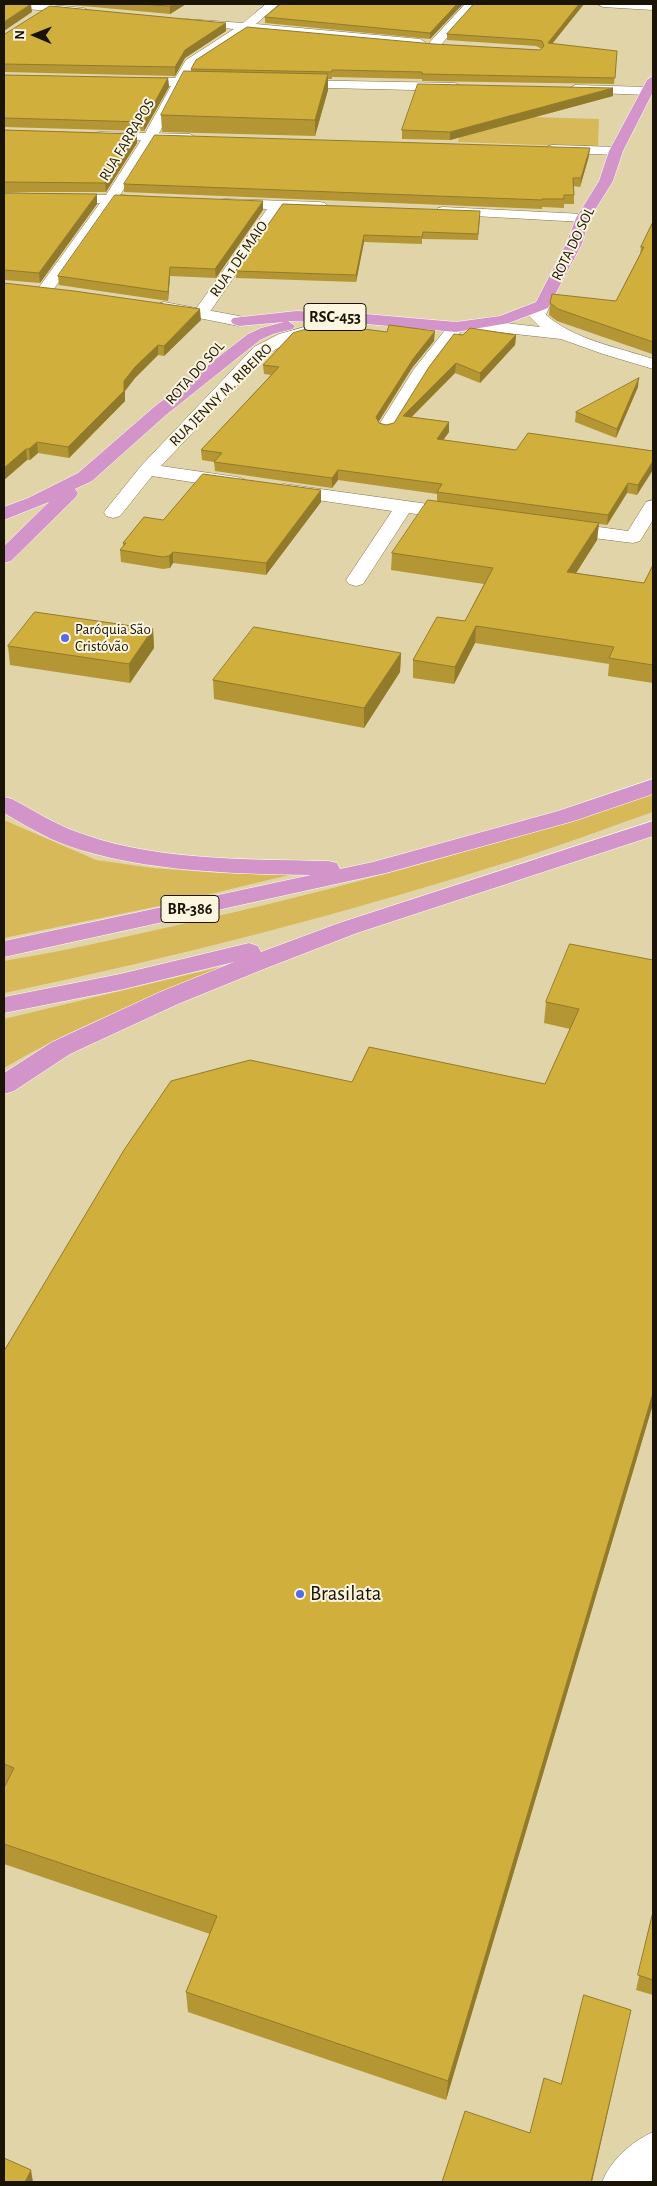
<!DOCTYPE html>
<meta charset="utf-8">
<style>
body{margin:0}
#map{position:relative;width:657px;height:2186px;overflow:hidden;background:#e2d4a9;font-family:"Alegreya Sans",sans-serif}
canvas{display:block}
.frame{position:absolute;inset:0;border:5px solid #191405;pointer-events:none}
.north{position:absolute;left:10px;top:10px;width:50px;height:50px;-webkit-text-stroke:4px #fcf5e0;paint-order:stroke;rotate:271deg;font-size:14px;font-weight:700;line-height:20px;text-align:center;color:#191405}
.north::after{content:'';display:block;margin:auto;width:18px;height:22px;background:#191405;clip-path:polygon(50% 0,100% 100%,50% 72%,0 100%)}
</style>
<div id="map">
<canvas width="657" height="2186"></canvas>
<div class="frame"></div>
<div class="north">N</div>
</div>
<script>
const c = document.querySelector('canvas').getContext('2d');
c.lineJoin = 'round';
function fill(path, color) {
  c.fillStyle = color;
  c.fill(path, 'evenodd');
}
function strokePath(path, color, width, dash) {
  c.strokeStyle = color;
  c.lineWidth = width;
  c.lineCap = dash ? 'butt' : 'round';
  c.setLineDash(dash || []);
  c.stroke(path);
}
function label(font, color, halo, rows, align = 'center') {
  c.font = font + ' "Alegreya Sans",sans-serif';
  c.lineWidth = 4;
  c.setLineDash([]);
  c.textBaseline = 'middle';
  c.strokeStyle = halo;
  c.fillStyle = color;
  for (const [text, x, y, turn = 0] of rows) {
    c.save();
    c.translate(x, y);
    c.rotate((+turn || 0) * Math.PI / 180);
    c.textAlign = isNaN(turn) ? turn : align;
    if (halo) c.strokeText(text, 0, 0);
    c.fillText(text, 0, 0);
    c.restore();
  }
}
fill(new Path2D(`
 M463,115L599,119L598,147L458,142Z
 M653,793V812C609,827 565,844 521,858C351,912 178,957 4,993V961C76,949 147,932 218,916C365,882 510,841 653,793Z
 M4,820L96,860L153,868L219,873L289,875L169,904L4,938Z
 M245,961C164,992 78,1024 4,1068V1019Z`), '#d7b95a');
const minor = new Path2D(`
 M4,4H41L84,8L90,11L84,14L4,7Z
 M266,4H279L256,24L420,39L426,43L420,47L248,30L195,65L188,79H215L221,83L215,87L184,86L157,137L120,195L155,197L157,200L155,203L114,204L51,293H39L37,290L100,203L4,201V193L106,195L143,137L171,86L130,85L126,84L124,81L126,78H175L186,60L234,29L189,25L185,23L183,21L185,19L243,23Z
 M465,4H477L438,48H430L428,45L430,42Z
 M290,80L455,83L461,87L455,91L286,87L284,84L286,81Z
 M575,85L648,87L653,88V93L648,95L570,92L569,89Z
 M225,199L320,202L325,203L327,206L325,209L320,210L281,209L207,316H195L193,313L267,209L220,206L218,203L220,200Z
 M443,207L583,214L588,215L590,218L588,221L583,222L438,214L436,211L438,208Z
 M330,320L336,322L338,325L336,328L290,341L266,355L161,466L237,477L244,479L246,483L244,487L237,489L152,476L120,516L113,518L106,516L104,512L141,466L254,347L279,334Z
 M456,322L462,324L464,327L427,375L392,432L386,433L380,432L377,428L414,369L450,324Z
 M284,484L457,508L464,510L467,514L464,518L457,520L409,513L363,584L356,586L349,584L346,580L392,511L277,494L275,490L277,486Z
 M653,500V520L640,541L633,543L562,534L555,532L552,528L555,524L562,522L628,531L646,502Z
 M653,2132V2182H602C611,2160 631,2142 653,2132Z`);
const tertiary = new Path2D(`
 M597,4H653V10L603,7Z
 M100,132L190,134L197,138L190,142L95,139L93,136L95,133Z
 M553,145L616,147L623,151L616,155L548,152L546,149L548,146Z
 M542,300L548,302L550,305L546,315C575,340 617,347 653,359V369L603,354L561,339L479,330L473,328L471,325L473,322L479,320L540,327L529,316L536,302Z
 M164,302L239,316L245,318L247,321L245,324L239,326L158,310L156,307L158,304Z`);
const trunk = new Path2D(`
 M653,76V92L623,151L613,181L590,218L582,244L548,308L509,323L456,332L366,324L288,321L295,326L293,329L273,334L260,340L166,415L92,481L75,489L78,493L76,497L11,561L4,563V546L49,502L4,520V507L28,498L78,473L154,407L248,334L261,328L284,322L239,326L233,324L231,321L233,318L296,311L366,314L456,322L500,316L536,302L566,244L576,218L599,181L609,151L647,80Z
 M653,779V794L574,821L386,873L4,957V941L311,875C231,874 124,871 51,839C35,831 19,822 4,813V797L12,799C31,809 50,821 69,829C148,861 244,859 328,861L337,863L340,869L373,862L558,811Z
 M653,821V836L357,933L264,969L178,1004L70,1054L14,1091L4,1094V1073L52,1042L160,992L234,962L120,990L4,1013V997L120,974L249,943L258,946L261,952L339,923Z`);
strokePath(minor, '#82754d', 1);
strokePath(tertiary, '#82754d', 1);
strokePath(trunk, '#fff', 1);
fill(minor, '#fff');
fill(tertiary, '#fff');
fill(trunk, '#d394ca');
fill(new Path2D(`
 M61,4H186L170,14Z
 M281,4H463L430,39L265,23V17Z
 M474,4H584L552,44L617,51L614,84L422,81V79L332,77V79H328V90L315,136L162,132L161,115L191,71V69L434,44L540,50L542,49L536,46L447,40V34Z
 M226,31L185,58L175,76L4,72V35Z
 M4,75L168,78L169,87L144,131L4,127Z
 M613,88V96L450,140L402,139V130Z
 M4,130L137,134V143L106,192H4Z
 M589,156L580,187L573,186L574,195V204H564V208L542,207V209L124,192V184Z
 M4,193L97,204L40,283L4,280Z
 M283,204L480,218L478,240L422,239V244L364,242L356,282L236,278V271Z
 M263,210L216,278L170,276L168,301L59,285L58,276Z
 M653,222V351L652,354L557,321L549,315L550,303L616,301L640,254L641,247Z
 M4,283L201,320L164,356L158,355L135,378L125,391V401L69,458L38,453L30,460H27L4,480Z
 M463,335H516L515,345L480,383L455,373L412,417L449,422V432L443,440L516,450L653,451L637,495L627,493L607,525L599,524L597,540L576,573L644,583L653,565V683L608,676L609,664L475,643L454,684L413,678V660L465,621L484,584L391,570L392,553L437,501V494L338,480L332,488L215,471L214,462L202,460L201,450L271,375L264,374L263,365L434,341L412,368L378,423H379L386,425L394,423Z
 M638,387L616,438L575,422L576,412Z
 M321,490V502L266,575L173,563L170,568L163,569L121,562L120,550L123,546V543L163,520Z
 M153,629L154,648L130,683L10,665L8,646Z
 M401,653L400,672L364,728L214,699L213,680Z
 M653,960V1404L446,2100L188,2012L186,1992L210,1934L4,1864V1788L6,1785L4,1784V1351L352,1082L545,1084L570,1029L544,1023L546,1002Z
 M653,1912V1995L636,1990Z`), '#b49634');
fill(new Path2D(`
 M31,4L32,12L4,31V22Z
 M174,4H186L170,14V6Z
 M457,4H463L430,39V33Z
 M579,4H584L547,50L548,43Z
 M226,23V31L185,58L175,76V67L185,50Z
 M328,74V90L315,136V120Z
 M168,78L169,87L144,131V122Z
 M613,88V96L450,140V132Z
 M137,134V143L106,192L105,183Z
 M590,148L589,156L580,187L581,178Z
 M97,194V204L40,283L39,273Z
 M263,201V210L216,278L215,269Z
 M364,235V242L356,282V275Z
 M170,267V276L168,301V292Z
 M200,309L201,320L164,356V346Z
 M435,331L434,341L412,368L375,427L376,417L413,359Z
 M516,335L515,345L480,383V373Z
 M158,345V355L135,378L125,391V401L69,458L68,447L124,381L135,367Z
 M456,363L455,373L403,425V416Z
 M639,378L638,387L616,438L617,429Z
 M449,422V432L437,449V439Z
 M37,442L38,453L30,460L29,449Z
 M26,449L27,460L4,480V468Z
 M653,461V470L637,495L638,485Z
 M338,470V480L332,488V478Z
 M628,483L627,493L607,525L608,515Z
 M321,490V502L266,575V563Z
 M599,523L597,540L566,589L567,572Z
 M173,552V563L170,568L169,556Z
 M476,626L475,643L454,684L455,667Z
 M153,629L154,648L130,683L129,664Z
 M401,653L400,672L364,728V708Z
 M653,1393V1404L446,2100L448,2081Z
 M631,2010L592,2182H591Z
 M31,2170L33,2182H25Z`), '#927a2b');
const building = new Path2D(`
 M4,4H31L4,22Z
 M142,4H174L170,6Z
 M281,4H457L430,33L265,17Z
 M474,4H579L548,43L617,51L615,78L422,74V72L337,70H332V72L191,69L196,60L247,27L434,44L540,50L544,46L542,41L537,40L447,34Z
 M50,6L226,23L185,50L175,67L4,64V35Z
 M184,71L328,74L315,120L161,115Z
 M4,75L168,78L144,122L4,118Z
 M418,84L613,88L450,132L402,130Z
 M4,130L137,134L105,183L4,182Z
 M155,135L590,148L581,178H573L574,195H564V199H542V200L124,184Z
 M4,193L97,194L39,273L4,270Z
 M115,195L263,201L215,269L170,267L168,292L58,276Z
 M283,204L480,211L478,234L423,232L422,237L364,235L356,275L236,271Z
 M653,222V342L558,309L550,303L552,294L616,301L644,247H641Z
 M4,283L74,291L200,309L164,346L158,345L135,367L124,381V391L68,447L37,442L29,449H26L4,468Z
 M325,324L387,332L389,325L435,331L413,359L376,417L379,423L386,425L394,423L429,367L454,334L463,335L470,328L516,335L480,373L456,363L403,416L449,422L437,439L516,450L528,433L653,451V461L638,485L628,483L608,515L437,492L442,484L338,470L332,478L214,462L222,453L201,450L279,367L263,365L293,333Z
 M639,378L617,429L576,412Z
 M203,474L321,490L266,563L173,552L169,556L163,557L120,550L126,543H123L144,517L163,520Z
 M428,500L599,523L567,572L644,583L653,565V665L609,658L614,647L476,626L455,667L413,660L437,617L465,621L493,568L392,553Z
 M35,612L153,629L129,664L8,646Z
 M254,627L401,653L364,708L213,680Z
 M570,944L653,960V1393L448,2081L186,1992L217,1916L4,1844V1788L14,1768L4,1764V1351L124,1150L171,1081L250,1060L352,1082L369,1047L545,1084L579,1009L546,1002Z
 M653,1912V1980L638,1975Z
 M584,1995L631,2010L591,2182H442L465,2111L530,2133L544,2078L561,2084Z
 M4,2158L31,2170L25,2182H4Z`);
fill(building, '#d1af3d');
strokePath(building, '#927a2b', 1);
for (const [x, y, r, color] of [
 [65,638,5,"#576ce3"],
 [300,1594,5,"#576ce3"]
]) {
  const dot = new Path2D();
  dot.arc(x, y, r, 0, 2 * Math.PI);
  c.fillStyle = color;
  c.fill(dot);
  strokePath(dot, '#fcf5e0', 2);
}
label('15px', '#191405', '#fcf5e0', [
 ["RUA FARRAPOS",127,140,-59],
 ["ROTA DO SOL",573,244,-64],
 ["RUA 1 DE MAIO",239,259,-55],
 ["ROTA DO SOL",195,373,-48],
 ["RUA JENNY M. RIBEIRO",221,395,-45]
]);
label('15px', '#191405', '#fcf5e0', [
 ["Paróquia São",75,629],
 ["Cristóvão",75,646]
], 'left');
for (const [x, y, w] of [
 [335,317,62],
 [190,909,58]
]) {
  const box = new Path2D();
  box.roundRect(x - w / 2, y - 13.5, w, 27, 4);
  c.fillStyle = '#fcf5e0';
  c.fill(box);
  strokePath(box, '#191405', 1);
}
label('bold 16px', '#191405', null, [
 ["RSC-453",335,317],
 ["BR-386",190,909]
]);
label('21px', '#191405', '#fcf5e0', [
 ["Brasilata",310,1594]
], 'left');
</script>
